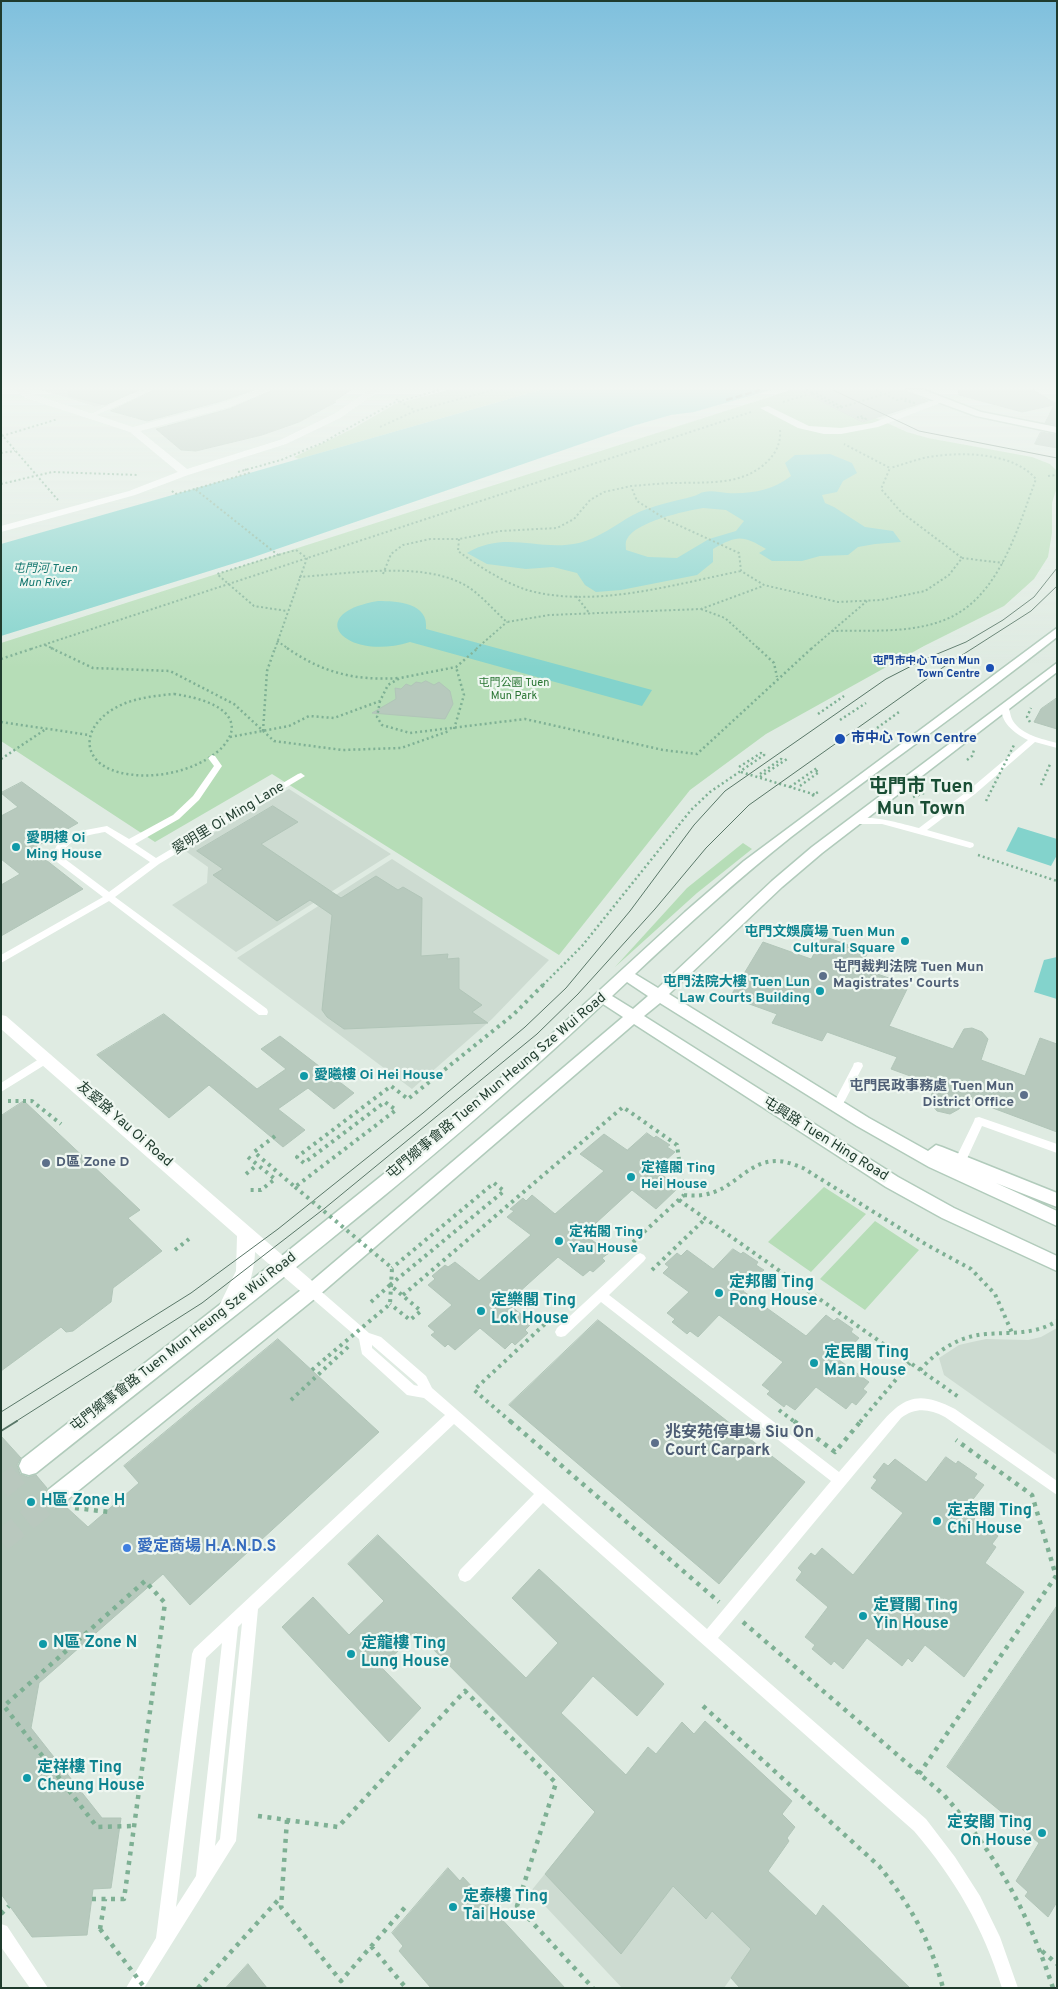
<!DOCTYPE html>
<meta charset="utf-8">
<style>
body{margin:0}
#map{position:relative;width:1058px;height:1989px;overflow:hidden;background:#dfebe2;font-family:Overpass,sans-serif}
canvas{display:block}
.frame{position:absolute;inset:0;border:2px solid #1f3b2d;pointer-events:none}
</style>
<div id="map">
<canvas width="1058" height="1989"></canvas>
<div class="frame"></div>
</div>
<script>
const c = document.querySelector('canvas').getContext('2d');
c.lineJoin = 'round';
function fill(path, color) {
  c.fillStyle = color;
  c.fill(path, 'evenodd');
}
function strokePath(path, color, width, dash) {
  c.strokeStyle = color;
  c.lineWidth = width;
  c.lineCap = dash ? 'butt' : 'round';
  c.setLineDash(dash || []);
  c.stroke(path);
}
function label(font, color, halo, rows, align = 'center') {
  c.font = font + ' Overpass,"Noto Sans TC",sans-serif';
  c.lineWidth = 4.5;
  c.setLineDash([]);
  c.textBaseline = 'middle';
  c.strokeStyle = halo;
  c.fillStyle = color;
  for (const [text, x, y, turn = 0] of rows) {
    c.save();
    c.translate(x, y);
    c.rotate((+turn || 0) * Math.PI / 180);
    c.textAlign = isNaN(turn) ? turn : align;
    if (halo) c.strokeText(text, 0, 0);
    c.fillText(text, 0, 0);
    c.restore();
  }
}
fill(new Path2D(`
 M42,390H135L97,407Z
 M289,789L391,854L236,952L172,905L207,883L208,867L184,850Z
 M392,859L549,960L492,1019L412,1089L237,958Z
 M1057,1328V1455L944,1375L939,1358L959,1345L972,1342L986,1339L1028,1340L1041,1337Z
 M705,1721L792,1801L782,1814L795,1827L787,1838L789,1841L768,1871L816,1916L823,1905L910,1988H740L731,1978L724,1988H622L531,1891L648,1747L656,1754L682,1722L694,1734Z`), '#cddbd1');
fill(new Path2D(`
 M448,390H540L299,459L294,457L352,429L395,404Z
 M791,390H799L863,422L876,418L907,432L928,438L1032,457L1050,464L1057,471V487L1052,503V533L1048,557L1034,579L1004,606L924,646L766,734L690,790L559,955L272,774L155,842L1,741V643Z
 M743,843L752,849L697,893L615,967L687,888Z
 M824,1187L866,1214L811,1272L768,1242Z
 M875,1221L919,1250L865,1310L820,1279Z`), '#b6ddb7');
fill(new Path2D(`
 M540,390H771L694,412L671,415L636,425L251,558L1,636V544Z
 M830,454L852,463L857,473L843,481L837,492L822,495L825,503L834,507L865,527L893,531L901,542L875,544L858,547L848,555L820,556L802,561H772L759,553L766,549C743,535 737,535 713,549V562L697,575L621,590L596,592L585,585L577,573L553,567L526,569L487,564L467,553C506,530 538,552 579,543C599,538 615,525 633,515C652,505 673,502 694,496C698,495 701,492 704,492C711,490 720,492 727,493C751,494 772,491 791,476L785,463L795,455ZM703,508L726,510L744,521L736,531L709,539L677,558L648,557L626,550C626,547 625,542 627,539C635,522 685,511 703,508Z
 M378,601C398,601 429,603 426,629L652,690L642,706L410,642C346,662 301,614 378,601Z
 M1018,827L1057,839V855L1051,866L1006,851Z
 M1057,957V999L1034,992L1044,960Z`), '#83d3cc');
const building = new Path2D(`
 M69,390H139L105,405L69,396Z
 M154,390H254L222,401L147,421L111,411Z
 M273,390H351L333,402H336L299,422L262,435L196,451L181,450L156,429L229,409Z
 M799,390H903L928,401L863,422Z
 M959,390H1033L1055,403L1057,400V425L1045,423L1054,405L1022,412L959,395Z
 M1041,432L1057,435V448L1035,444Z
 M426,681L434,685L439,682L450,691L453,704L445,719L372,713L396,699L395,688L401,689L406,684L411,686L416,682L421,683Z
 M1057,698V729L1034,722L1041,709Z
 M22,782L78,823L32,849L83,889L1,936V885L20,874L1,859V816L18,807L1,793Z
 M273,806L298,822L261,844L341,898L376,876L398,890L403,887L422,898L421,956L448,954L447,959L459,958V989L482,1005L472,1012L488,1023L344,1029L327,1017L322,1010L332,915L310,900L277,921L213,875L223,869L197,851Z
 M823,936L868,952L860,968L909,985L889,1026L953,1049L964,1029L972,1028L982,1032L988,1039L981,1060L1025,1076L1040,1038L1057,1044V1132L966,1098L959,1109L950,1114L937,1111L929,1102L935,1085L891,1069L897,1057L827,1032L822,1041L772,1023L777,1014L730,997L763,942L811,959Z
 M164,1014L257,1089L286,1069L261,1049L280,1036L354,1093L334,1109L308,1088L278,1109L305,1130L283,1147L209,1085L169,1118L97,1055Z
 M24,1101L140,1210L128,1218L162,1251L113,1288L111,1302L73,1331L66,1332L61,1327L1,1371V1116Z
 M647,1133L654,1138L656,1136L670,1145L667,1147L675,1152L655,1170L679,1187L656,1209L632,1190L584,1234L609,1253L602,1258L605,1261L593,1272L590,1270L583,1276L558,1257L507,1303L532,1323L525,1330L528,1333L515,1345L512,1342L505,1349L480,1328L455,1350L448,1344L445,1347L431,1335L435,1332L428,1326L452,1305L428,1285L435,1279L432,1276L445,1265L448,1267L455,1262L479,1281L531,1235L507,1217L514,1211L510,1209L523,1198L526,1201L532,1195L555,1214L604,1171L580,1154L604,1134L627,1150Z
 M733,1249L741,1254L743,1252L758,1262L756,1265L764,1270L743,1291L806,1336L826,1315L834,1321L837,1318L853,1329L851,1332L859,1338L839,1360L869,1382L863,1389L867,1392L856,1405L852,1402L846,1409L816,1387L795,1410L786,1404L784,1407L767,1394L770,1391L762,1385L783,1362L719,1315L698,1337L690,1331L687,1334L672,1322L675,1319L667,1313L689,1292L663,1273L669,1267L665,1264L677,1253L681,1256L687,1250L713,1269Z
 M598,1320L805,1482L719,1584L509,1405Z
 M278,1339L379,1432L190,1605L163,1574L39,1683L31,1728L102,1818H121L111,1888L93,1889L87,1935L32,1937L1,1894V1436L21,1458L17,1465L20,1474L28,1477L36,1475L47,1488L43,1496L46,1505L54,1509L64,1505L88,1527L139,1483L124,1466Z
 M946,1457L956,1464L958,1461L977,1474L974,1478L984,1485L964,1511L998,1536L992,1544L996,1547L985,1563L1024,1592L964,1677L925,1645L912,1662L908,1658L902,1666L867,1638L843,1669L834,1661L831,1665L812,1649L815,1645L805,1637L828,1607L796,1580L802,1572L798,1568L811,1553L815,1556L822,1548L853,1575L903,1513L871,1488L877,1480L873,1477L884,1463L888,1466L895,1459L926,1482Z
 M378,1535L526,1678L558,1643L512,1598L539,1569L664,1684L637,1716L593,1676L561,1713L626,1775L648,1747L656,1754L682,1722L694,1734L705,1721L792,1801L782,1814L795,1827L787,1838L789,1841L768,1871L816,1916L823,1905L910,1988H740L731,1978L751,1949L712,1911L706,1919L673,1886L621,1954L545,1874L595,1812L416,1632L382,1668L421,1708L389,1742L282,1627L313,1597L349,1635L384,1601L348,1564Z
 M1057,1606V1902L1048,1917L1025,1896L1028,1892L1016,1881L1039,1843L947,1767Z
 M448,1868L460,1881L463,1877L565,1988H431L399,1951L403,1946L392,1933Z
 M248,1964L267,1988H226Z`);
fill(building, '#b7c9bd');
strokePath(building, '#b1c5b8', 1);
strokePath(new Path2D(`
 M1,1488L29,1466
 M1,1541L55,1497`), '#b9c8be', 22, [22, 11]);
const secondary = new Path2D(`
 M905,390H924L981,412L1057,427V433L976,416Z
 M1057,628V637C970,706 879,769 791,837C737,880 686,926 635,974L658,988L772,881L812,847L1057,663V672L822,853L782,887L669,994L869,1118L928,1151L936,1145L942,1147L1057,1193V1207L996,1183L1057,1211V1226L929,1167L857,1126L660,1003L644,1016L898,1177L954,1208L1057,1256V1271L942,1218L886,1187L634,1024L318,1296L62,1504L55,1507L48,1504L45,1497L48,1490L306,1286L623,1017L603,1004C425,1172 228,1320 36,1473L29,1475L22,1473L19,1466L22,1459L268,1267L451,1120L541,1044L685,912L744,861ZM627,982L648,996L633,1009L612,996Z`);
strokePath(secondary, '#b1cbbb', 3);
strokePath(new Path2D(`
 M806,390L813,393
 M816,393L842,407
 M813,394L839,408L891,392
 M396,399L414,410
 M783,402L806,395
 M380,427L415,411L493,390
 M780,430C781,439 778,448 773,455C749,486 712,482 677,483C662,483 646,485 631,486L637,501L667,520L739,553L741,571L764,585L838,602L881,600L925,591L949,575L962,558L901,512L881,489L890,468L844,444
 M1,434L58,500
 M2,436L58,419
 M1,453L15,451
 M245,469L249,473L195,489L278,555L217,574L254,606L287,611
 M238,472L281,460L322,443L393,403L440,390
 M1048,476L1057,475
 M1,484L52,472L139,475
 M172,491L175,494L195,489
 M459,539L458,551C478,566 503,582 527,590C594,609 675,584 741,571
 M962,558L1003,563
 M383,574L391,554L403,545L430,539H459L500,531L557,528L574,519L590,500L604,492L631,486
 M299,577C347,574 419,561 463,584C480,593 493,610 507,622L549,615L701,609L763,586
 M576,596L590,614
 M701,609L725,618L759,649
 M832,631C870,630 914,634 949,618C1000,595 1018,527 1036,479C1014,453 966,452 935,456C919,458 905,464 890,468
 M277,641L289,649
 M45,645L54,649
 M31,649L751,412
 M275,649L307,558L296,550L278,555
 M476,649L507,622
 M811,649L867,601`), '#7eb094', 2, [2, 2.5]);
strokePath(new Path2D(`
 M51,648L93,668L170,671L234,704L274,741L342,750L401,748L449,731
 M287,648C323,673 356,681 399,678
 M758,648L774,663L777,677
 M1,659L34,648
 M174,694C292,711 205,787 127,774C82,767 77,730 115,708C133,698 154,696 174,694Z
 M380,701L377,717L382,725L410,733L525,719L663,750L697,754L812,648
 M818,714L844,696
 M840,720L866,703
 M1,722L89,735
 M1030,722L1027,717L1031,708
 M454,729L464,695L456,667
 M263,731L267,671L275,648
 M873,731L899,712
 M230,737L289,726L309,716L334,718L380,701L388,685L400,678L456,667L478,648
 M1,759L46,729
 M967,760L972,756L974,750
 M739,767L761,753L765,755
 M741,772L816,795
 M760,774L781,759L784,761
 M760,777L787,759
 M1041,785L1051,762
 M800,786L819,772L814,770
 M790,787L817,768
 M913,797L924,793
 M978,855L1057,881
 M543,985L582,946L691,810L710,792L767,753`), '#7eb094', 2.5, [2, 3]);
strokePath(new Path2D(`
 M8,1101H32L61,1124
 M275,1136L254,1152L295,1187L396,1110L385,1102L304,1163L297,1157L391,1086L408,1099L514,1014L544,984
 M248,1157L275,1179L261,1190H249
 M246,1174L257,1165
 M684,1195C732,1201 741,1161 777,1161C786,1161 795,1165 803,1168L927,1245L971,1269L995,1294L1013,1335
 M679,1200L960,1398
 M175,1250L189,1239
 M652,1270L705,1219
 M390,1285L504,1191L494,1183L392,1268
 M403,1295L623,1107L677,1145L684,1195L630,1245
 M371,1302L390,1285L421,1311L410,1320L390,1304
 M312,1370L327,1357
 M920,1370C938,1350 959,1336 986,1334C1012,1332 1034,1335 1057,1321
 M291,1400L349,1346
 M779,1410L795,1422
 M511,1422L474,1390L547,1322
 M860,1422L910,1363`), '#7eb094', 4, [3, 4.5]);
strokePath(new Path2D(`
 M510,1421L719,1602
 M794,1421L835,1452L861,1421
 M75,1508L109,1512
 M743,1622L944,1795C998,1857 1027,1910 1053,1988
 M703,1706L879,1866C909,1903 931,1941 943,1988
 M919,1774L1056,1576L1032,1495L956,1440
 M258,1816L338,1827L465,1691L556,1783L517,1906L593,1988
 M287,1820L281,1907L341,1981L407,1905
 M92,1899H124L165,1603L145,1581L4,1706L97,1827L134,1826
 M1,1914L9,1906
 M100,1929L105,1899
 M371,1946L406,1988
 M1042,1951L1057,1964
 M198,1988L280,1898`), '#7eb094', 4.5, [4, 5.5]);
fill(new Path2D(`
 M144,390H152L94,416L89,415L127,396Z
 M1002,705H1008C1010,710 1010,716 1013,721C1022,735 1042,739 1057,743V748L1035,742L975,794L927,830L973,843L974,845L973,847L970,848L882,824H849L848,822C861,811 903,824 919,828L969,790L1028,740C1014,733 999,722 1002,705Z
 M212,755L215,756L222,766L199,800L179,819L135,844L156,858L298,774L301,773L305,776L159,864L115,897L267,1009L268,1012L267,1015H259L109,901L1,963V955L103,897L53,859L51,857L58,843L80,831L107,826L129,839L173,815L193,796L214,766L208,758ZM105,832L150,862L109,892L61,856C68,838 88,835 105,832Z
 M47,1054L51,1055L52,1058L51,1061L1,1092V1083Z
 M858,1062L862,1063L863,1066L842,1106L841,1109H833L832,1106L853,1066L854,1063Z
 M979,1117L1057,1144V1153L982,1126L964,1165L960,1166L956,1165L954,1162L974,1121L975,1118Z
 M640,1253L644,1255L646,1258L644,1261L609,1295L839,1472C851,1458 863,1444 875,1430C901,1399 915,1388 955,1409L1057,1481V1495L945,1417C929,1409 916,1407 901,1418L718,1638L926,1819L955,1857L980,1896L1000,1937L1018,1988H1002C983,1927 955,1879 914,1831L543,1503L470,1580L465,1582L460,1580L458,1575L460,1570L534,1494L454,1424L258,1609L236,1841L144,1988H126L156,1938L192,1654L194,1649L445,1415L424,1398L407,1395L362,1354L359,1339L308,1295L306,1291L308,1287L312,1286L316,1287L369,1333L381,1337L426,1376L432,1388L707,1629L831,1481L601,1302L565,1336L561,1337L557,1336L555,1332L557,1328L636,1255ZM372,1345L417,1384L418,1386L414,1385L372,1348ZM242,1623L220,1839L215,1846L238,1627ZM222,1643L196,1876L176,1907L206,1658Z
 M1,1924L7,1926L48,1988H30L1,1947Z`), '#fff');
fill(new Path2D(`
 M16,390H26L32,394L133,427L223,403L259,390H271L229,407L140,431L187,469L280,440L334,414L370,390H380L340,418L286,444L188,475L135,495L1,532V526L129,491L178,472L130,432L26,398Z
 M938,399L945,401L878,427L841,434H824L798,428L760,408L768,406L809,426L841,428L872,423Z
 M1,1015L6,1016L318,1286L321,1291L318,1296L312,1299L306,1296L255,1252C255,1269 244,1319 222,1312L219,1306L236,1271L237,1236L1,1029Z`), '#fff');
fill(secondary, '#fff');
strokePath(new Path2D(`
 M833,390L919,431L1057,458
 M1,1412L191,1293L278,1229L423,1113L525,1027L566,988L630,911L694,825L725,791L886,679L925,659L966,642L1003,620L1034,597L1057,568
 M15,1422L202,1303L325,1208L537,1034L578,994L655,909L706,848L749,805L945,666L1031,611L1057,586`), '#597768', 1);
strokePath(new Path2D(`
 M1,1431L17,1421`), '#597768', 2);
strokePath(new Path2D(`
 M726,400L760,390`), '#597768', 2.5, [7, 3]);
strokePath(new Path2D(`
 M876,390L897,400L904,398L914,403L904,401
 M813,394L810,393L818,391
 M857,417L866,419L859,415`), '#7eb094', 2, [2, 2.5]);
strokePath(new Path2D(`
 M812,796L818,792
 M986,801L1014,745`), '#7eb094', 2.5, [2, 3]);
strokePath(new Path2D(`
 M295,1187L392,1268L390,1304L327,1357`), '#7eb094', 4, [3, 4.5]);
strokePath(new Path2D(`
 M100,1929L145,1988`), '#7eb094', 4.5, [4, 5.5]);
const sky = c.createLinearGradient(0, 0, 0, 668);
sky.addColorStop(0, '#7fc0dd');
sky.addColorStop(0.58, '#f1f6f2');
sky.addColorStop(1, '#f1f6f200');
c.fillStyle = sky;
c.fillRect(0, 0, 1058, 668);
for (const [x, y, r, color] of [
 [990,668,5,"#1a4fb4"],
 [840,739,6,"#1a4fb4"],
 [16,847,5,"#0f9aa8"],
 [905,941,5,"#0f9aa8"],
 [823,976,5,"#5c6f8a"],
 [820,991,5,"#0f9aa8"],
 [304,1076,5,"#0f9aa8"],
 [1024,1095,5,"#5c6f8a"],
 [46,1163,5,"#5c6f8a"],
 [631,1177,5,"#0f9aa8"],
 [559,1241,5,"#0f9aa8"],
 [719,1293,5,"#0f9aa8"],
 [481,1311,5,"#0f9aa8"],
 [814,1363,5,"#0f9aa8"],
 [655,1443,5,"#5c6f8a"],
 [31,1502,5,"#0f9aa8"],
 [937,1521,5,"#0f9aa8"],
 [127,1548,5,"#3f7fe0"],
 [863,1616,5,"#0f9aa8"],
 [43,1644,5,"#0f9aa8"],
 [351,1654,5,"#0f9aa8"],
 [27,1778,5,"#0f9aa8"],
 [1042,1833,5,"#0f9aa8"],
 [453,1907,5,"#0f9aa8"]
]) {
  const dot = new Path2D();
  dot.arc(x, y, r, 0, 2 * Math.PI);
  c.fillStyle = color;
  c.fill(dot);
  strokePath(dot, '#eff7f1', 2);
}
label('bold 11px', '#164399', '#eff7f1', [
 ["屯門市中心 Tuen Mun",980,662],
 ["Town Centre",980,675]
], 'right');
label('11px', '#287432', '#eff7f1', [
 ["屯門公園 Tuen",514,684],
 ["Mun Park",514,697]
]);
label('italic 12px', '#177971', '#eff7f1', [
 ["屯門河 Tuen",45,570],
 ["Mun River",45,584]
]);
label('bold 14px', '#164399', '#eff7f1', [
 ["市中心 Town Centre",851,739]
], 'left');
label('14px', '#1f3b2d', '#eff7f1', [
 ["愛明里 Oi Ming Lane",229,819,-31],
 ["屯門鄉事會路 Tuen Mun Heung Sze Wui Road",497,1087,-40],
 ["友愛路 Yau Oi Road",124,1125,41],
 ["屯興路 Tuen Hing Road",825,1140,32],
 ["屯門鄉事會路 Tuen Mun Heung Sze Wui Road",184,1343,-38]
]);
label('bold 14px', '#0d838f', '#eff7f1', [
 ["愛明樓 Oi",26,839],
 ["Ming House",26,855],
 ["屯門文娛廣場 Tuen Mun",895,933,"right"],
 ["Cultural Square",895,949,"right"],
 ["屯門法院大樓 Tuen Lun",810,983,"right"],
 ["Law Courts Building",810,999,"right"],
 ["愛曦樓 Oi Hei House",314,1076],
 ["定禧閣 Ting",641,1169],
 ["Hei House",641,1185],
 ["定祐閣 Ting",569,1233],
 ["Yau House",569,1249]
], 'left');
label('bold 14px', '#4e5e75', '#eff7f1', [
 ["屯門裁判法院 Tuen Mun",833,968],
 ["Magistrates' Courts",833,984],
 ["屯門民政事務處 Tuen Mun",1014,1087,"right"],
 ["District Office",1014,1103,"right"],
 ["D區 Zone D",56,1163]
], 'left');
label('bold 16px', '#0d838f', '#eff7f1', [
 ["定邦閣 Ting",729,1284],
 ["Pong House",729,1302],
 ["定樂閣 Ting",491,1302],
 ["Lok House",491,1320],
 ["定民閣 Ting",824,1354],
 ["Man House",824,1372],
 ["H區 Zone H",41,1502],
 ["定志閣 Ting",947,1512],
 ["Chi House",947,1530],
 ["定賢閣 Ting",873,1607],
 ["Yin House",873,1625],
 ["N區 Zone N",53,1644],
 ["定龍樓 Ting",361,1645],
 ["Lung House",361,1663],
 ["定祥樓 Ting",37,1769],
 ["Cheung House",37,1787],
 ["定安閣 Ting",1032,1824,"right"],
 ["On House",1032,1842,"right"],
 ["定泰樓 Ting",463,1898],
 ["Tai House",463,1916]
], 'left');
label('bold 16px', '#4e5e75', '#eff7f1', [
 ["兆安苑停車場 Siu On",665,1434],
 ["Court Carpark",665,1452]
], 'left');
label('bold 16px', '#366cbe', '#eff7f1', [
 ["愛定商場 H.A.N.D.S",137,1548]
], 'left');
label('bold 19px', '#1a4e35', '#eff7f1', [
 ["屯門市 Tuen",921,788],
 ["Mun Town",921,810]
]);
</script>
